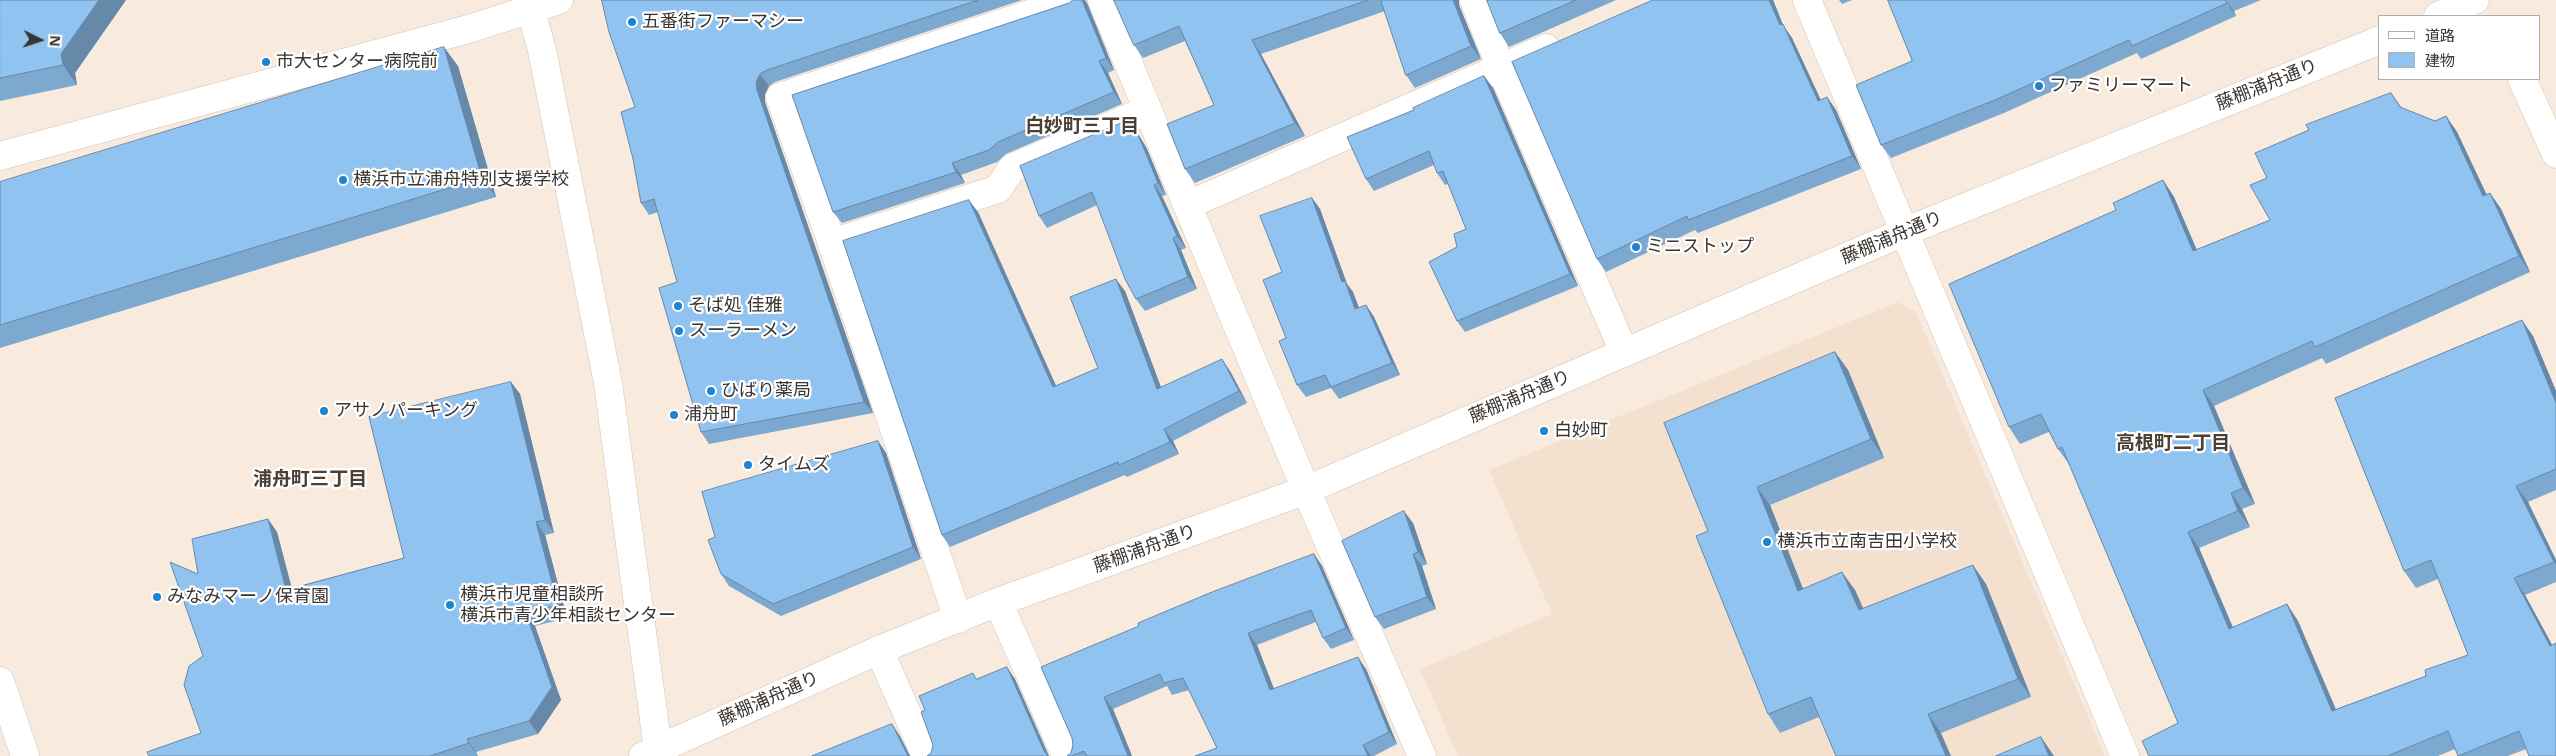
<!DOCTYPE html>
<meta charset="utf-8">
<style>
body{margin:0}
#map{position:relative;width:2556px;height:756px;overflow:hidden;background:#f8ebde;font-family:"Noto Sans","Noto Sans JP",sans-serif}
canvas{display:block}
.legend{position:absolute;left:2378px;top:15px;width:162px;height:65px;box-sizing:border-box;background:#fff;border:1px solid #b0aeac;margin:0;padding:6px 9px;list-style:none;font-size:15px;color:#3a3530}
.legend li{display:flex;align-items:center;gap:10px;height:25px}
.legend b{width:25px;border:1px solid #b0aeac}
.north{position:absolute;left:15px;top:15px;width:50px;height:50px;-webkit-text-stroke:4px #fff;paint-order:stroke;rotate:94deg;font-size:14px;font-weight:700;line-height:20px;text-align:center;color:#3a3530}
.north::after{content:'';display:block;margin:auto;width:18px;height:22px;background:#3a3530;clip-path:polygon(50% 0,100% 100%,50% 72%,0 100%)}
</style>
<div id="map">
<canvas width="2556" height="756"></canvas>
<ul class="legend">
<li><b style="height:6px;background:#fff"></b>道路</li>
<li><b style="height:14px;background:#91c3f1"></b>建物</li>
</ul>
<div class="north">N</div>
</div>
<script>
const c = document.querySelector('canvas').getContext('2d');
c.lineJoin = 'round';
function fill(path, color) {
  c.fillStyle = color;
  c.fill(path, 'evenodd');
}
function strokePath(path, color, width, dash) {
  c.strokeStyle = color;
  c.lineWidth = width;
  c.lineCap = dash ? 'butt' : 'round';
  c.setLineDash(dash || []);
  c.stroke(path);
}
function label(font, color, halo, rows, align = 'center') {
  c.font = font + ' "Noto Sans","Noto Sans JP",sans-serif';
  c.lineWidth = 4.5;
  c.setLineDash([]);
  c.textBaseline = 'middle';
  c.strokeStyle = halo;
  c.fillStyle = color;
  for (const [text, x, y, turn = 0] of rows) {
    c.save();
    c.translate(x, y);
    c.rotate((+turn || 0) * Math.PI / 180);
    c.textAlign = isNaN(turn) ? turn : align;
    if (halo) c.strokeText(text, 0, 0);
    c.fillText(text, 0, 0);
    c.restore();
  }
}
fill(new Path2D(`
 M1898,302L1916,312L2105,756H1458L1420,669L1552,614L1489,470Z`), '#f4e0ce');
const street = new Path2D(`
 M1102,0L1306,490L1422,756
 M1474,0L1501,68L1624,352
 M1807,0L2125,756
 M2522,79L2556,154
 M0,156L472,28L559,0
 M1188,205L1546,48
 M832,243L998,189L1012,168L1148,110
 M998,602L1066,756
 M958,619L832,243L780,97L1072,0
 M879,650L926,756`);
const secondary = new Path2D(`
 M2438,16L2475,0
 M0,681L25,756
 M643,756L879,650L998,602L1306,490L1904,232L2380,40`);
const primary = new Path2D(`
 M528,0L542,50L608,383L659,756`);
const highway = new Path2D(`
 M2459,0V7`);
strokePath(street, '#d1c3b7', 29);
strokePath(secondary, '#d1c3b7', 29);
strokePath(primary, '#d1c3b7', 29);
strokePath(highway, '#d1c3b7', 29);
strokePath(street, '#fff', 28);
strokePath(secondary, '#fff', 28);
strokePath(primary, '#fff', 28);
strokePath(highway, '#fff', 28);
fill(new Path2D(`
 M0,0H126L75,73L77,85L0,101Z
 M602,0H1022L775,82L769,86L765,94V102L873,413L709,444L701,432L677,282L658,212L649,215L641,203L635,107Z
 M1114,0H1459V5L1481,59L1415,88L1406,75L1385,11L1261,54L1305,136L1195,183L1185,169L1214,105L1185,41L1143,58L1134,45Z
 M1487,0H1616L1509,47L1500,33Z
 M1653,0H1773L1783,25L1792,38L1821,100L1827,97L1836,110L1861,169L1698,233L1695,230L1606,272L1597,259Z
 M1839,0H1852L1842,4Z
 M1888,0H2261L2234,11L2236,16L2141,59L2137,53L2004,113L1891,158L1881,145L1912,61Z
 M1069,3H1087L1114,70L1108,73L1122,104L1006,154L997,162L961,175L965,183L842,223L833,212Z
 M458,66L496,197L0,348V182Z
 M1484,76L1493,88L1578,286L1465,332L1457,321V247L1466,229L1448,184L1445,185L1437,173L1434,165L1374,191L1366,179L1414,110Z
 M2391,93L2402,108L2435,121L2446,116L2457,132L2486,194L2490,193L2501,209L2530,272L2326,364L2322,358L2214,406L2255,504L2242,509L2250,527L2199,548L2233,627L2287,604L2298,621L2336,709L2426,676L2468,655L2438,579L2416,588L2404,571L2533,336L2556,391V490L2528,502L2556,560V582L2525,595L2552,645L2526,749L2508,756H2458L2455,749L2438,756H2149L2178,723L2069,464L2058,449L2049,432L2020,444L2009,427L2116,210L2163,180L2174,197L2197,250L2270,220L2267,178L2309,130Z
 M1129,120L1137,132L1147,149L1166,195L1162,196L1186,248L1181,250L1197,289L1145,311L1136,299L1097,205L1047,228L1039,216Z
 M1312,198L1320,209L1347,284L1353,292L1359,308L1366,305L1374,317L1400,375L1339,399L1331,388L1306,397L1297,385L1282,272Z
 M978,212L1056,386L1098,368L1125,291L1161,387L1230,371L1247,403L1173,441L1179,454L1127,477L1125,475L950,547L942,535Z
 M1835,352L1848,370L1884,458L1770,505L1803,589L1855,590L1863,609L1986,584L2031,697L1941,733L1819,717L1780,733L1768,714L1708,531Z
 M511,382L520,394L554,533L545,535L567,618L535,626L561,700L538,734L476,752L478,756H149L201,733L203,656L198,574L268,519L277,532L292,588L404,558Z
 M878,441L886,453L921,559L781,616L729,586L721,574L715,537Z
 M1413,523L1427,564L1422,566L1436,609L1384,629L1375,617Z
 M1314,554L1322,566L1354,640L1331,649L1323,638L1316,622L1257,645L1274,689L1366,669L1397,744L1374,756H1195L1217,748L1189,690L1172,695L1167,686L1113,709L1132,756H1067L1071,753L1073,745L1072,738L1041,667Z`), '#7da8cf');
fill(new Path2D(`
 M99,0H126L75,73L77,85L63,65L61,54Z
 M1082,0H1085L1087,3L1114,70L1106,58Z
 M1453,0H1459V5L1481,59L1471,46Z
 M1769,0H1773L1783,25L1792,38L1827,114L1818,101L1780,25Z
 M2225,0L2234,11L2236,16L2227,3Z
 M1252,40L1261,54L1305,136L1295,123Z
 M444,47L458,66L496,197L482,178Z
 M1099,61L1108,73L1122,104L1114,92Z
 M760,74L769,86L765,94V102L873,413L864,402L757,90L756,82Z
 M1484,76L1493,88L1578,286L1570,274Z
 M1827,97L1836,110L1861,169L1852,156Z
 M2446,116L2457,132L2495,212L2483,196Z
 M1129,120L1137,132L1147,149L1166,195L1158,183Z
 M952,163L961,175L965,183L956,172Z
 M2163,180L2174,197L2204,267L2193,251Z
 M1154,185L1162,196L1186,248L1177,236Z
 M2490,193L2501,209L2530,272L2519,256Z
 M1312,198L1320,209L1347,284L1353,292L1364,321L1355,309L1342,282Z
 M969,200L978,212L1062,399L1053,387Z
 M1173,238L1181,250L1197,289L1188,277Z
 M1116,279L1125,291L1166,401L1157,389Z
 M1366,305L1374,317L1400,375L1392,363Z
 M2522,320L2533,336L2556,391V403Z
 M1835,352L1848,370L1884,458L1871,439Z
 M1222,359L1230,371L1247,403L1239,391Z
 M511,382L520,394L554,533L545,520Z
 M2203,390L2214,406L2255,504L2243,488Z
 M1164,429L1173,441L1179,454L1170,442Z
 M878,441L886,453L921,559L913,547Z
 M2516,486L2528,502L2556,560V565Z
 M1757,487L1770,505L1811,609L1798,591Z
 M2231,493L2242,509L2250,527L2238,511Z
 M1404,511L1413,523L1427,564L1418,552Z
 M268,519L277,532L295,602L286,590Z
 M536,522L545,535L567,618L558,605Z
 M2188,532L2199,548L2240,645L2229,629Z
 M1314,554L1322,566L1354,640L1346,628Z
 M1413,554L1422,566L1436,609L1427,597Z
 M1973,565L1986,584L2031,697L2018,679Z
 M1842,572L1855,590L1872,628L1859,610Z
 M2514,578L2525,595L2556,652L2550,646Z
 M2287,604L2298,621L2343,727L2332,711Z
 M526,613L535,626L561,700L538,734L529,721Z
 M1248,633L1257,645L1279,702L1270,690Z
 M1358,657L1366,669L1397,744L1389,732Z
 M1007,667L1015,679L1049,756H1047L1044,751Z
 M1104,697L1113,709L1132,756H1128Z
 M1928,714L1941,733L1951,756H1946Z
 M892,724L900,736L910,756H908Z
 M2041,737L2054,756H2049Z
 M467,739L476,752L478,756L469,743Z
 M1363,745L1371,756H1368Z`), '#6688a9');
const building = new Path2D(`
 M0,0H99L61,54L63,65L0,78Z
 M602,0H978L767,70L760,74L756,82L757,90L864,402L701,432L659,288L677,282L654,199L641,203L633,159L621,112L635,107L609,32Z
 M1073,0H1082L1106,58L1099,61L1114,92L998,142L989,150L952,163L956,172L833,212L792,95L1069,3Z
 M1114,0H1368L1252,40L1295,123L1185,169L1167,124L1214,105L1179,26L1134,45Z
 M1381,0H1453L1471,46L1406,75Z
 M1487,0H1576L1500,33Z
 M1653,0H1769L1780,25L1783,24L1818,101L1827,97L1852,156L1688,220L1687,216L1597,259L1512,62Z
 M1888,0H2225L2227,3L2132,46L2129,40L1995,100L1881,145L1856,85L1912,61Z
 M444,47L482,178L0,325V182Z
 M1484,76L1570,274L1457,321L1429,262L1457,247L1454,234L1466,229L1443,171L1437,173L1429,151L1366,179L1347,137L1414,110L1413,108Z
 M2391,93L2400,107L2435,121L2446,116L2483,196L2490,193L2519,256L2315,347L2312,341L2203,390L2243,488L2231,493L2238,511L2188,532L2229,629L2287,604L2332,711L2426,676L2425,670L2468,655L2431,560L2404,571L2335,398L2522,320L2556,403V469L2516,486L2554,562L2514,578L2550,646L2556,643V756H2529L2519,731L2458,756L2448,731L2387,756H2149L2142,741L2178,723L2062,447L2058,449L2041,414L2009,427L1949,284L2116,210L2113,203L2163,180L2193,251L2270,220L2250,185L2267,178L2255,153L2309,130L2306,125Z
 M1129,120L1139,137L1158,183L1154,185L1177,236L1173,238L1188,277L1136,299L1125,279L1092,192L1039,216L1020,166Z
 M1312,198L1342,282L1345,281L1355,309L1366,305L1392,363L1331,387L1325,375L1297,385L1279,341L1286,338L1263,280L1282,272L1260,216Z
 M969,200L1053,387L1098,368L1070,297L1116,279L1157,389L1222,359L1239,391L1164,429L1170,442L1119,465L1118,462L942,535L843,241Z
 M1835,352L1871,439L1757,487L1798,591L1842,572L1859,610L1973,565L2018,679L1928,714L1946,756H1836L1811,697L1768,714L1696,536L1708,531L1664,423Z
 M511,382L545,520L536,522L558,605L526,613L552,687L529,721L467,739L469,743L430,756H149L147,752L201,733L184,685L189,666L203,656L170,562L198,574L192,539L268,519L286,590L404,558L369,417Z
 M878,441L913,547L773,604L721,574L708,540L715,537L702,492Z
 M1404,511L1418,552L1413,554L1427,597L1375,617L1342,541Z
 M1314,554L1346,628L1323,638L1311,610L1248,633L1270,690L1358,657L1389,732L1363,745L1368,756H1195L1217,748L1183,678L1164,683L1160,674L1104,697L1128,756H1087L1084,751L1071,756H1067L1071,753L1073,745L1072,738L1041,667L1139,626L1138,623L1212,592Z
 M1007,667L1044,751L1048,756H927L931,753L933,745L921,712L925,710L919,696L973,673L976,679Z
 M892,724L908,756H812Z
 M2041,737L2049,756H1996Z`);
fill(building, '#91c3f1');
strokePath(building, '#6688a9', 1);
for (const [x, y, r, color] of [
 [632,22,5,"#1e84cf"],
 [266,62,5,"#1e84cf"],
 [2039,86,5,"#1e84cf"],
 [343,180,5,"#1e84cf"],
 [1636,247,5,"#1e84cf"],
 [678,306,5,"#1e84cf"],
 [679,331,5,"#1e84cf"],
 [711,391,5,"#1e84cf"],
 [324,411,5,"#1e84cf"],
 [674,415,5,"#1e84cf"],
 [1544,431,5,"#1e84cf"],
 [748,465,5,"#1e84cf"],
 [1767,542,5,"#1e84cf"],
 [157,597,5,"#1e84cf"],
 [450,605,5,"#1e84cf"]
]) {
  const dot = new Path2D();
  dot.arc(x, y, r, 0, 2 * Math.PI);
  c.fillStyle = color;
  c.fill(dot);
  strokePath(dot, '#fff', 2);
}
label('18px', '#3a3530', '#fff', [
 ["五番街ファーマシー",642,22],
 ["市大センター病院前",276,62],
 ["ファミリーマート",2049,86],
 ["横浜市立浦舟特別支援学校",353,180],
 ["ミニストップ",1646,247],
 ["そば処 佳雅",688,306],
 ["スーラーメン",689,331],
 ["ひばり薬局",721,391],
 ["アサノパーキング",334,411],
 ["浦舟町",684,415],
 ["白妙町",1554,431],
 ["タイムズ",758,465],
 ["横浜市立南吉田小学校",1777,542],
 ["横浜市児童相談所",460,595],
 ["横浜市青少年相談センター",460,616],
 ["みなみマーノ保育園",167,597]
], 'left');
label('18px', '#3a3530', '#fff', [
 ["藤棚浦舟通り",2267,85,-22],
 ["藤棚浦舟通り",1892,238,-23],
 ["藤棚浦舟通り",1520,397,-23],
 ["藤棚浦舟通り",1145,549,-20],
 ["藤棚浦舟通り",769,699,-24]
]);
label('bold 19px', '#4b4036', '#fff', [
 ["白妙町三丁目",1082,127],
 ["高根町二丁目",2173,444],
 ["浦舟町三丁目",310,480]
]);
</script>
